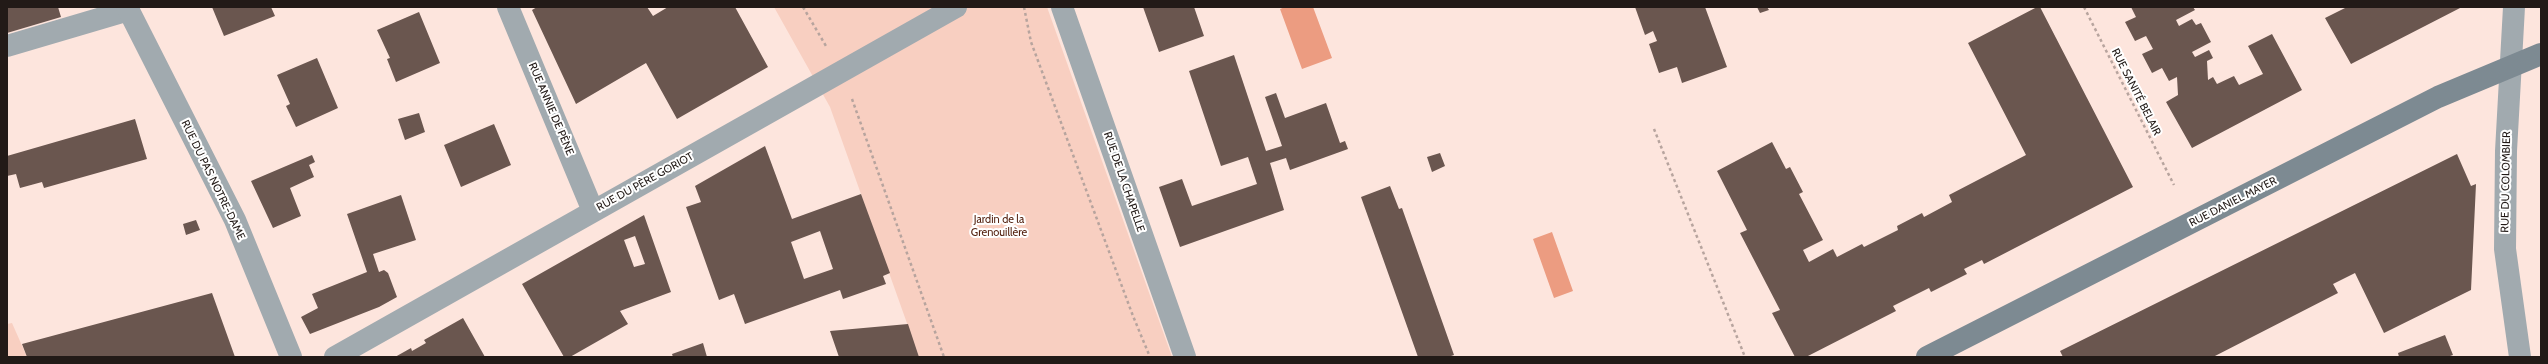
<!DOCTYPE html>
<meta charset="utf-8">
<style>
body{margin:0}
#map{position:relative;width:2548px;height:364px;overflow:hidden;background:#fde5dd;font-family:Cabin,sans-serif}
canvas{display:block}
.frame{position:absolute;inset:0;border:8px solid #221a17;pointer-events:none}
</style>
<div id="map">
<canvas width="2548" height="364"></canvas>
<div class="frame"></div>
</div>
<script>
const c = document.querySelector('canvas').getContext('2d');
c.lineJoin = 'round';
function fill(path, color) {
  c.fillStyle = color;
  c.fill(path, 'evenodd');
}
function strokePath(path, color, width, dash) {
  c.strokeStyle = color;
  c.lineWidth = width;
  c.lineCap = dash ? 'butt' : 'round';
  c.setLineDash(dash || []);
  c.stroke(path);
}
function label(font, color, halo, rows, align = 'center') {
  c.font = font + ' Cabin,sans-serif';
  c.lineWidth = 4;
  c.setLineDash([]);
  c.textBaseline = 'middle';
  c.strokeStyle = halo;
  c.fillStyle = color;
  for (const [text, x, y, turn = 0] of rows) {
    c.save();
    c.translate(x, y);
    c.rotate((+turn || 0) * Math.PI / 180);
    c.textAlign = isNaN(turn) ? turn : align;
    if (halo) c.strokeText(text, 0, 0);
    c.fillText(text, 0, 0);
    c.restore();
  }
}
fill(new Path2D(`
 M774,7H1047L1172,357H919L830,107Z
 M12,323L27,357H7V324Z`), '#f8cfc1');
fill(new Path2D(`
 M1285,7H1313L1332,58L1302,69L1280,9Z
 M1552,232L1573,291L1554,298L1533,239Z`), '#ec9c81');
fill(new Path2D(`
 M7,7H58L61,17L7,33Z
 M212,7H271L275,16L224,36Z
 M537,7H647L653,16L668,7H735L768,67L677,119L646,63L576,104L532,10Z
 M1143,7H1194L1204,36L1159,52Z
 M1635,7H1705L1727,67L1682,83L1677,67L1659,73L1649,44L1657,41L1653,31L1645,35Z
 M1757,7H1767L1769,10L1760,13Z
 M2037,7H2040L2133,187L1984,264L1982,260L1964,269L1967,274L1931,292L1929,288L1893,306L1896,311L1806,357H1795L1772,313L1780,310L1740,233L1747,230L1717,171L1772,142L1786,169L1790,167L1803,192L1799,194L1823,240L1803,250L1809,262L1833,249L1837,257L1862,244L1864,247L1898,230L1897,226L1922,213L1924,217L1952,202L1949,195L2026,155L1968,43Z
 M2131,7H2193L2195,10L2176,20L2179,26L2192,19L2196,25L2201,23L2211,42L2192,52L2195,57L2209,50L2213,58L2207,61L2208,80L2213,77L2217,84L2234,76L2239,85L2263,74L2248,46L2272,34L2302,90L2192,148L2166,102L2178,95L2177,77L2169,81L2162,68L2152,73L2142,54L2153,49L2146,36L2135,41L2125,22L2136,17Z
 M2347,7H2462L2351,64L2325,18Z
 M419,12L440,63L396,82L387,59L390,58L377,30Z
 M1234,55L1266,151L1282,146L1265,97L1276,93L1285,118L1326,103L1340,143L1345,141L1348,149L1290,170L1286,158L1270,163L1284,210L1180,247L1159,187L1182,179L1192,206L1257,184L1248,157L1221,166L1189,71Z
 M317,58L338,108L296,127L286,106L290,104L277,75Z
 M419,113L425,132L405,140L398,119Z
 M135,119L147,159L44,188L42,182L20,188L16,174L7,176V156Z
 M494,124L511,165L461,187L444,145Z
 M765,146L792,219L861,194L890,273L883,276L886,284L843,299L840,290L745,324L734,294L719,300L686,207L701,202L695,186ZM820,231L833,269L804,279L791,242Z
 M1440,153L1445,166L1432,172L1427,157Z
 M2457,154L2471,186L2476,184L2471,290L2384,333L2355,273L2333,284L2338,293L2213,357H2063L2060,351Z
 M312,155L315,162L309,165L314,177L290,188L301,216L273,228L251,181Z
 M1390,186L1399,209L1402,208L1454,355L1448,357H1418L1361,197Z
 M401,195L416,240L373,254L379,272L384,270L388,273L397,297L379,307L310,334L301,317L318,308L312,294L367,272L347,214Z
 M644,215L671,292L620,311L628,324L570,357H564L522,284ZM635,236L645,264L634,267L624,240Z
 M196,220L200,230L186,235L183,224Z
 M212,293L235,357H27L22,344Z
 M463,318L485,357H395L411,348L412,351L426,343L424,340Z
 M908,324L919,357H839L830,331Z
 M2445,335L2453,355L2447,357H2399L2398,353Z
 M703,343L707,357H673L672,354Z`), '#6a564f');
strokePath(new Path2D(`
 M803,7L826,46
 M1024,7L1031,42L1133,316L1150,357
 M2084,7L2174,185
 M852,99L944,357
 M1654,129L1745,357`), '#b7a49e', 2.5, [3, 3]);
strokePath(new Path2D(`
 M508,7L593,211
 M1062,7L1185,357
 M2514,7L2506,151L2505,249L2520,357
 M7,46L129,10
 M335,357L956,7`), '#a1aaaf', 22);
strokePath(new Path2D(`
 M127,7L235,220L291,357`), '#a1aaaf', 22);
strokePath(new Path2D(`
 M1927,357L2438,97L2541,54`), '#7d8a92', 22);
label('11px', '#221a17', '#fff', [
 ["RUE SANITÉ BELAIR",2136,92,63],
 ["RUE ANNIE DE PÈNE",551,109,67],
 ["RUE DU PAS NOTRE-DAME",213,180,64],
 ["RUE DU PÈRE GORIOT",645,182,-29],
 ["RUE DE LA CHAPELLE",1124,182,71],
 ["RUE DU COLOMBIER",2506,182,-89],
 ["RUE DANIEL MAYER",2233,202,-27]
]);
label('11px', '#542210', '#fff', [
 ["Jardin de la",999,220],
 ["Grenouillère",999,233]
]);
</script>
